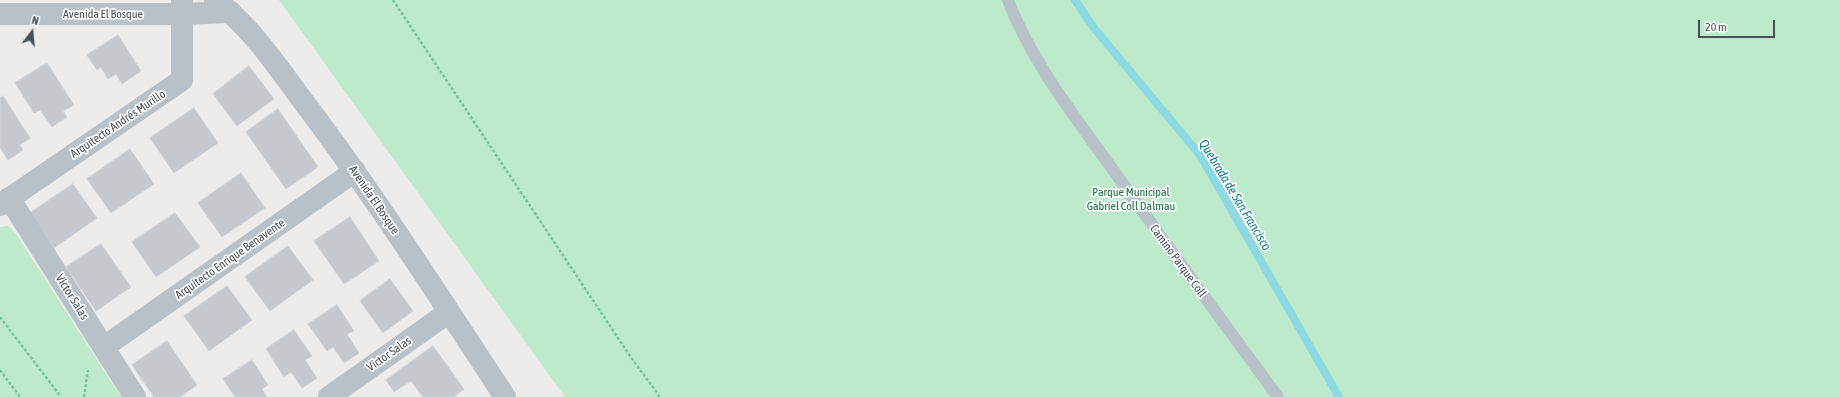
<!DOCTYPE html>
<meta charset="utf-8">
<style>
body{margin:0}
#map{position:relative;width:1840px;height:397px;overflow:hidden;background:#eeebeb;font-family:"Asap Condensed",sans-serif}
canvas{display:block}
.north{position:absolute;left:12px;top:12px;width:40px;height:40px;-webkit-text-stroke:3px #fff;paint-order:stroke;rotate:16deg;font-size:11px;font-weight:700;line-height:16px;text-align:center;color:#455057}
.north::after{content:'';display:block;margin:auto;width:14px;height:18px;background:#455057;clip-path:polygon(50% 0,100% 100%,50% 72%,0 100%)}
.scale{position:absolute;left:1698px;top:20px;width:77px;height:18px;box-sizing:border-box;border:2px solid #455057;border-top:0;padding-left:5px;font-size:12px;line-height:14px;white-space:nowrap;color:#455057;-webkit-text-stroke:3px #fff;paint-order:stroke}
</style>
<div id="map">
<canvas width="1840" height="397"></canvas>
<div class="north">N</div>
<div class="scale">20 m</div>
</div>
<script>
const c = document.querySelector('canvas').getContext('2d');
c.lineJoin = 'round';
function fill(path, color) {
  c.fillStyle = color;
  c.fill(path, 'evenodd');
}
function strokePath(path, color, width, dash) {
  c.strokeStyle = color;
  c.lineWidth = width;
  c.lineCap = dash ? 'butt' : 'round';
  c.setLineDash(dash || []);
  c.stroke(path);
}
function label(font, color, halo, rows, align = 'center') {
  c.font = font + ' "Asap Condensed",sans-serif';
  c.lineWidth = 3.5;
  c.setLineDash([]);
  c.textBaseline = 'middle';
  c.strokeStyle = halo;
  c.fillStyle = color;
  for (const [text, x, y, turn = 0] of rows) {
    c.save();
    c.translate(x, y);
    c.rotate((+turn || 0) * Math.PI / 180);
    c.textAlign = isNaN(turn) ? turn : align;
    if (halo) c.strokeText(text, 0, 0);
    c.fillText(text, 0, 0);
    c.restore();
  }
}
fill(new Path2D(`
 M279,0H1840V397H565Z
 M8,226L16,234L121,397H0V227Z`), '#bceaca');
strokePath(new Path2D(`
 M1075,0L1094,28L1200,155L1339,397`), '#8cd8e3', 8);
const building = new Path2D(`
 M118,35L141,71L122,84L116,74L108,79L101,67L97,70L87,55Z
 M47,63L74,105L63,111L67,117L52,127L40,110L34,113L15,83Z
 M249,66L274,99L237,126L213,94Z
 M3,96L30,138L20,145L23,150L8,160L0,147V98Z
 M194,108L218,143L174,173L150,138Z
 M278,109L318,167L286,189L246,132Z
 M130,149L154,184L111,213L87,179Z
 M241,173L265,208L222,237L198,203Z
 M73,184L97,218L54,248L30,213Z
 M175,213L200,247L156,277L132,242Z
 M350,217L379,261L344,284L314,241Z
 M101,244L131,287L96,311L66,267Z
 M288,246L313,280L270,311L245,277Z
 M390,279L413,311L383,333L360,301Z
 M227,286L252,320L209,351L184,316Z
 M337,305L354,331L347,334L359,353L344,363L333,347L327,351L308,324Z
 M294,330L312,356L305,360L317,378L302,388L291,372L284,377L266,349Z
 M167,341L197,385L180,397H154L132,365Z
 M433,346L464,389L454,397H423L411,381L394,392L386,380Z
 M252,360L268,385L262,389L267,397H235L223,379Z`);
fill(building, '#c5c9ce');
strokePath(building, '#d0d2d7', 1);
strokePath(new Path2D(`
 M393,0L630,356L660,397
 M0,317L61,397
 M0,370L20,397
 M84,397L88,370`), '#77c498', 2.5, [3, 2]);
strokePath(new Path2D(`
 M1008,0C1031,61 1073,114 1111,167C1166,244 1222,321 1278,397`), '#b7c1c7', 12);
strokePath(new Path2D(`
 M215,0C252,27 278,68 306,105C377,199 440,298 505,397
 M0,14H182L231,12
 M9,198L135,397
 M0,205L182,80V0
 M104,347L355,171
 M329,397L449,312`), '#b7c1c7', 22);
label('12px', '#455057', '#fff', [
 ["Avenida El Bosque",103,14],
 ["Arquitecto Andrés Murillo",118,124,-34],
 ["Avenida El Bosque",374,200,56],
 ["Arquitecto Enrique Benavente",230,259,-35],
 ["Camino Parque Coll",1178,261,54],
 ["Víctor Salas",72,297,58],
 ["Víctor Salas",389,354,-35]
]);
label('12px', '#1d7141', '#fff', [
 ["Parque Municipal",1131,192],
 ["Gabriel Coll Dalmau",1131,206]
]);
label('italic 13px', '#178191', '#fff', [
 ["Quebrada de San Francisco",1235,195,59]
]);
</script>
